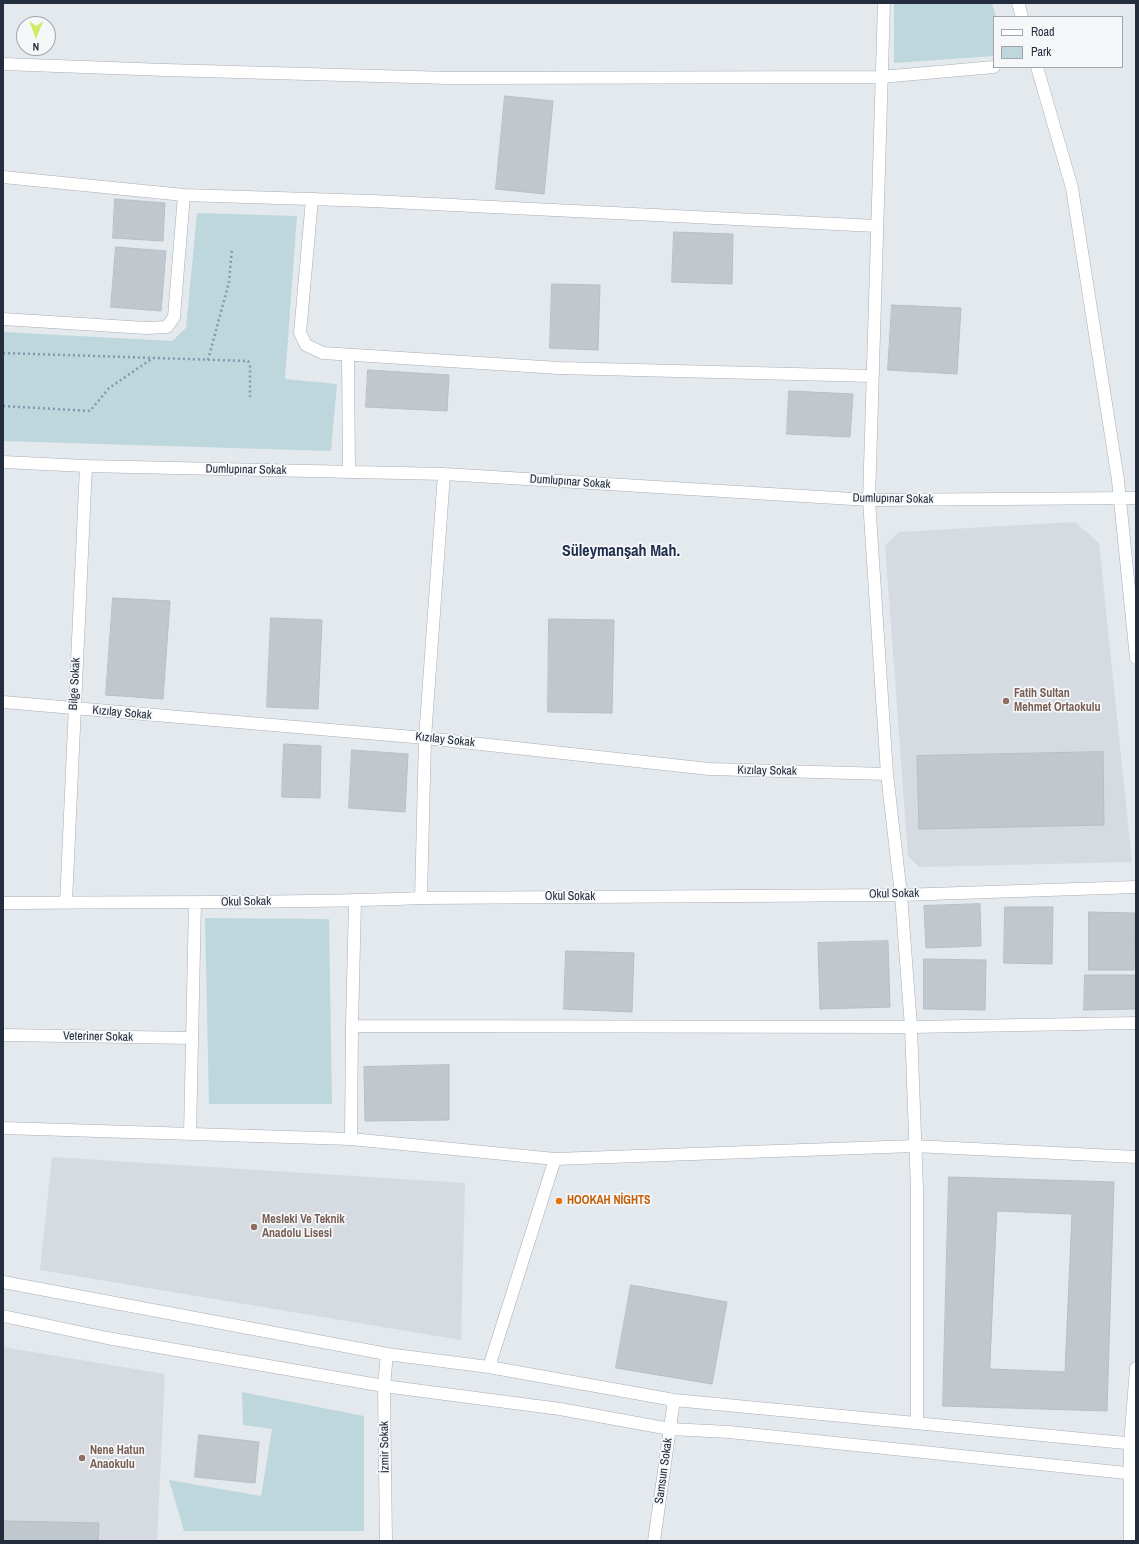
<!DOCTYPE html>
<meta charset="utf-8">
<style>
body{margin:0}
#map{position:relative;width:1139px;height:1544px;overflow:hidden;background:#e4e9ed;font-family:"Archivo Narrow",sans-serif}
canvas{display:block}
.frame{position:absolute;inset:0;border:4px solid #242d3e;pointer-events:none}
.legend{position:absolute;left:993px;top:16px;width:130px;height:52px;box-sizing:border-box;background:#f5f7f9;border:1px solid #a1a6ae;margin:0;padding:5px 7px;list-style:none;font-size:12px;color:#242d3e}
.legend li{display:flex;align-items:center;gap:8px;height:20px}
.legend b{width:20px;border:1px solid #a1a6ae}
.north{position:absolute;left:16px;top:16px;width:40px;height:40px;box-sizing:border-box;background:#f5f7f9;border:1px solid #a1a6ae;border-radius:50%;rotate:181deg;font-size:11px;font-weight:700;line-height:16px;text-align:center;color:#242d3e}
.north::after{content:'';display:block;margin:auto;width:14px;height:18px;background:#d3eb64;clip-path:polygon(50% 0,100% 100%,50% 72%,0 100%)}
</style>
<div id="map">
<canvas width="1139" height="1544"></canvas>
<div class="frame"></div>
<ul class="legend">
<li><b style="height:5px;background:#fff"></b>Road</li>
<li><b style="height:11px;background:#bed7dd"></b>Park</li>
</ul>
<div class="north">N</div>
</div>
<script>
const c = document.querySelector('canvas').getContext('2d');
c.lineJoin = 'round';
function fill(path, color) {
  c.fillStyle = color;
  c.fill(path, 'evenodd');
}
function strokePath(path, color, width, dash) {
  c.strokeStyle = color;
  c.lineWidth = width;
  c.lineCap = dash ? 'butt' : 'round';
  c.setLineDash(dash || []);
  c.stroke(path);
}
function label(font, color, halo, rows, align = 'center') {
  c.font = font + ' "Archivo Narrow",sans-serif';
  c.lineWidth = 3.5;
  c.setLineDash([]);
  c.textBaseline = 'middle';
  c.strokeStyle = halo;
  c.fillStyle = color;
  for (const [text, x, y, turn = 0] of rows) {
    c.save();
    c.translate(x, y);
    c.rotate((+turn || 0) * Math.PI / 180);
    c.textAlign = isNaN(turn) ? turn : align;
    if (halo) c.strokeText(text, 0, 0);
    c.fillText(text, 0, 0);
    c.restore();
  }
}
fill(new Path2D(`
 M1075,522L1099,543L1132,862L919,867L908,856L885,545L899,532Z
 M52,1157L465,1183L461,1340L40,1270Z
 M3,1347L165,1374L157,1541H3Z`), '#d5dbe1');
fill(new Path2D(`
 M894,3H992L996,17H994V56L894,63Z
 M197,213L297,216L285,379L337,384L331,451L3,441V332L172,341L186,328Z
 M205,918L329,919L332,1104H209Z
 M242,1392L364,1416V1531H184L169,1480L261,1496L272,1429L243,1425Z`), '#bed7dd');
const building = new Path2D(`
 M505,96L553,101L544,194L496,189Z
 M115,199L165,203L163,241L113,238Z
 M674,232L733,234L732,284L672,282Z
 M116,247L166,251L161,311L111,307Z
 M552,284L600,285L598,350L550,348Z
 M892,305L961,308L957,374L888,370Z
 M368,370L449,375L447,411L366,407Z
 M789,391L853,394L850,437L787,434Z
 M113,598L170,601L163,699L106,695Z
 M271,618L322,620L318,709L267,707Z
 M549,619L614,620L612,713L548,712Z
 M284,744L321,746L320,798L282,797Z
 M352,750L408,754L405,812L349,808Z
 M1103,752L1104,825L919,829L917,756Z
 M980,904L981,946L926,948L924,906Z
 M1005,907H1053L1052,964L1004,963Z
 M1089,912L1135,913L1134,970H1089Z
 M888,941L890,1007L820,1009L818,943Z
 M566,951L634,953L632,1012L564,1009Z
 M924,959L986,960L985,1010L924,1009Z
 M1085,975H1136V1009L1084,1010Z
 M449,1065V1120L365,1121L364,1067Z
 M949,1177L1114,1182L1107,1411L943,1406ZM997,1211L1072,1214L1065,1372L990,1369Z
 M631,1285L727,1302L712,1384L616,1368Z
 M199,1435L259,1442L255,1483L195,1477Z
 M3,1521L99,1523L98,1541H3Z`);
fill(building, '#c0c7cd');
strokePath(building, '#b7bec6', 1);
const minor = new Path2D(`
 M884,3L869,500L887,774L901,895L911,1027L917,1190V1422
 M1018,3L1022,17
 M3,64L165,70L449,78L881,77L994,67
 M1037,67L1072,188L1118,480L1136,658
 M3,177L184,195L372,201L876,226
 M312,199L300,333L306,345L323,353L559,368L872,376
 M3,319L146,328L167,327L174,317L184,195
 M348,355L349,472
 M3,462L86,466L444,474L869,500L1136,498
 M3,702L425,738L709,769L887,774
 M421,898L425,738L444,474
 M66,902L86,466
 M3,903C142,901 282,904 421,898L901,895L1136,887
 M352,1026L911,1027L1136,1023
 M3,1035L192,1038
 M3,1128L351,1139L555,1159L914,1146L1136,1157
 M190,1134L195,903
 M351,1139L352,1026L355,901
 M3,1282L387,1354L489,1367L674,1400L1136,1444
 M3,1316L107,1338L384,1386L560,1409L670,1429L729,1432L1136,1474
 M489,1367L555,1159
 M386,1541L384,1386L387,1354
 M654,1541L674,1400
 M1130,1541V1444L1136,1368`);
strokePath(minor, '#a7adb5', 13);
strokePath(new Path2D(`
 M3,353L248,361L250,366V397
 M208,360L229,282L232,248
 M3,406L90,411L109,388L153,358`), '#8696af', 2.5, [2, 3]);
strokePath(minor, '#fff', 12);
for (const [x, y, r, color] of [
 [1006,701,4,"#8d6e63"],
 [559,1201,4,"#e8710a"],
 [254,1227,4,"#8d6e63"],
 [82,1458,4,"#8d6e63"]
]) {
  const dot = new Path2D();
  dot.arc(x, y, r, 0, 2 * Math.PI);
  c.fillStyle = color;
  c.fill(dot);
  strokePath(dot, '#f5f7f9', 1.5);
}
label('12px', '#242d3e', '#f5f7f9', [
 ["Dumlupınar Sokak",246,470,1],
 ["Dumlupınar Sokak",570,482,4],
 ["Dumlupınar Sokak",893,499,1],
 ["Bilge Sokak",75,684,-87],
 ["Kızılay Sokak",122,713,5],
 ["Kızılay Sokak",445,740,6],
 ["Kızılay Sokak",767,771,1],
 ["Okul Sokak",894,894,-1],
 ["Okul Sokak",570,897],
 ["Okul Sokak",246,902,-1],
 ["Veteriner Sokak",98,1037,1],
 ["İzmir Sokak",385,1447,-91],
 ["Samsun Sokak",664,1471,-82]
]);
label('bold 12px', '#785e54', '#f5f7f9', [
 ["Fatih Sultan",1014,694],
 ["Mehmet Ortaokulu",1014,708],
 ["Mesleki Ve Teknik",262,1220],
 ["Anadolu Lisesi",262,1234],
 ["Nene Hatun",90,1451],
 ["Anaokulu",90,1465]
], 'left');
label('bold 12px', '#c56008', '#f5f7f9', [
 ["HOOKAH NİGHTS",567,1201]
], 'left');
label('bold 16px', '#212f4f', '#f5f7f9', [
 ["Süleymanşah Mah.",621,552]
]);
</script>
